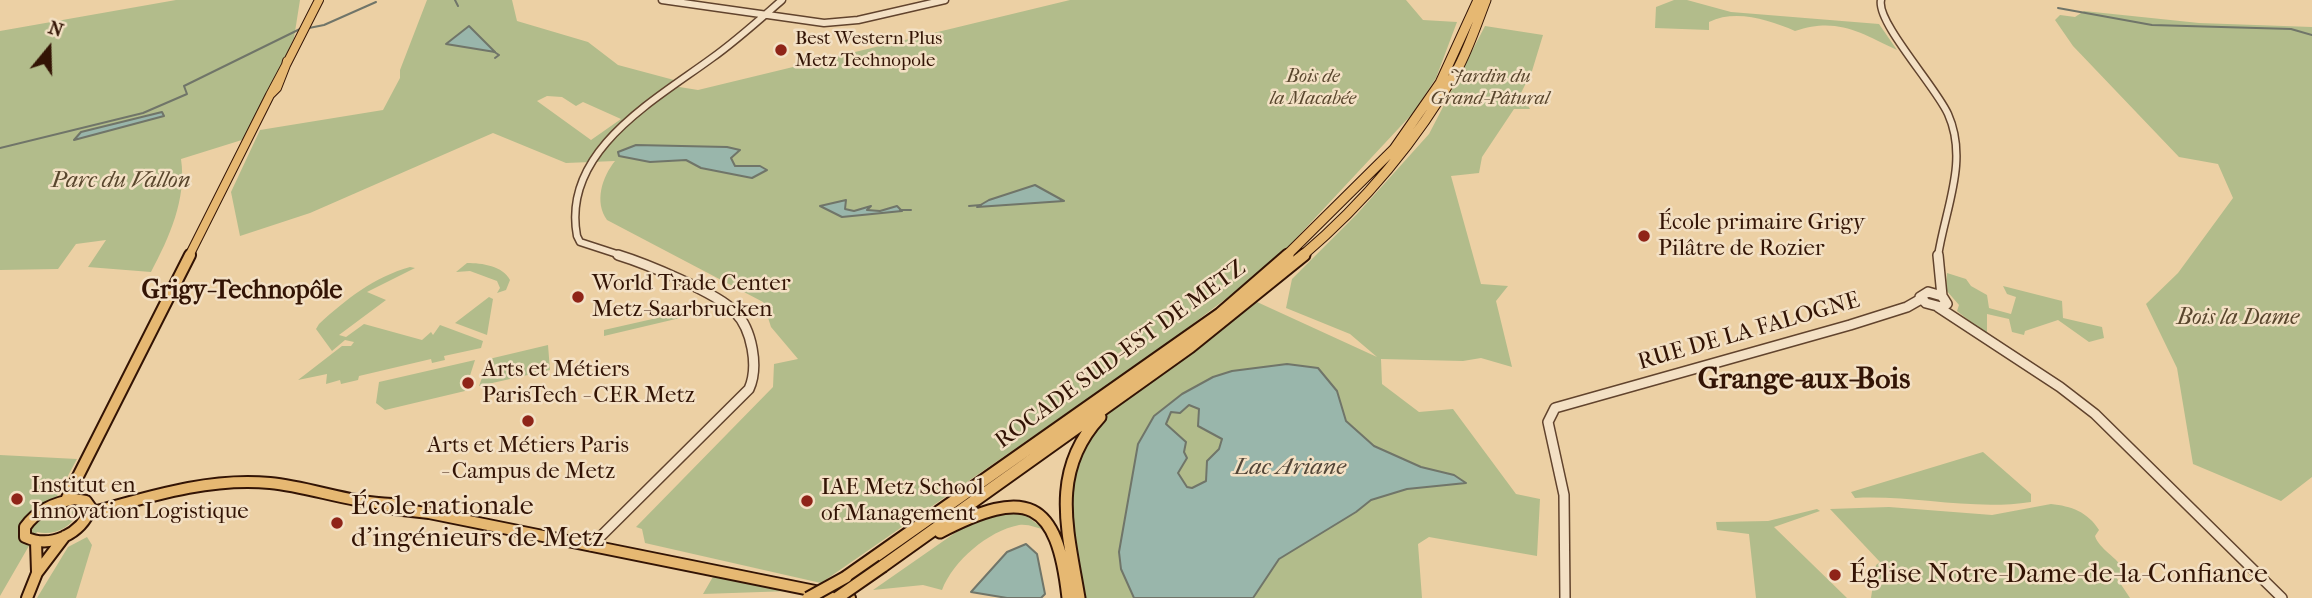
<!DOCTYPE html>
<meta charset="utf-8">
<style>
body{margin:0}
#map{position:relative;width:2312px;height:598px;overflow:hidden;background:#ecd0a4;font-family:"IM FELL French Canon",serif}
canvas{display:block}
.north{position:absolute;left:14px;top:14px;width:70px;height:70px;-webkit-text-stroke:5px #f3e0c4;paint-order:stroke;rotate:19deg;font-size:19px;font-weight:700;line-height:28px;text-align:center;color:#331405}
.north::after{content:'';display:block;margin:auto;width:24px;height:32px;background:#331405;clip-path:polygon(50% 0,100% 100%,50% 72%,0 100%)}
</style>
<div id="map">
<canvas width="2312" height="598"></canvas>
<div class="north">N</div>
</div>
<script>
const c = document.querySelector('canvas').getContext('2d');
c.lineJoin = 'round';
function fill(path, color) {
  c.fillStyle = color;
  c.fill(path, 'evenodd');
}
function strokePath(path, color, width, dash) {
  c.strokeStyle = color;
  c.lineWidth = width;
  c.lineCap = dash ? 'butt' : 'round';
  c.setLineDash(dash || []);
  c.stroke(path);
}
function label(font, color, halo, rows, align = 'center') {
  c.font = font + ' "IM FELL French Canon",serif';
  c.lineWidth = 5;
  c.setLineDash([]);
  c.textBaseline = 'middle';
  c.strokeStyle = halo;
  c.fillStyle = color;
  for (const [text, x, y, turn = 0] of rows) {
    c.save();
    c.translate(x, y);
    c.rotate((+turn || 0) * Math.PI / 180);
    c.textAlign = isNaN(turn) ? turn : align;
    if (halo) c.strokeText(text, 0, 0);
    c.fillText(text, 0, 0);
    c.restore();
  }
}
fill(new Path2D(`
 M176,0H300L294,38L245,139L181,159C187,199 169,238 151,272L88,267L106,240L76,244L58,269L0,270V31Z
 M427,0H512L517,21L588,42L618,65L674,80L667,85L698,90L1070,0H1406L1423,20L1457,22L1436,78L1413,113L1273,263L1165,345L821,583L645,543L642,529L636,527L773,387L774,364L798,359L771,327L763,302L607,220C594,202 602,177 615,161L566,163L493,133L310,213L240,236L231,192L260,130L383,110L400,78V70ZM547,96L562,97L576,106L583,102L621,119L591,140L537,101Z
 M1674,0H1687L1731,12L1879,24L1897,50C1859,32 1837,17 1795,31C1769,20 1736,9 1709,22V30L1655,28L1656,7Z
 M2084,11L2199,23L2312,27V477L2281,501L2193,464L2177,368L2146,304L2178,273L2233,198L2218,164L2179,157L2073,46L2055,20L2060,15L2075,17Z
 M1485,26L1543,35L1532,71L1521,93L1530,109H1514L1482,157L1479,173L1451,176L1481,284L1508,286L1496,301L1512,367L1481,358L1463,361L1381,359L1382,384L1419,412L1453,409L1516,494L1540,499L1537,556L1429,537L1418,544L1422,598H1079L1064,491L1077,443L1109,410L1161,376L1257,302L1377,357L1350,334L1286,308L1292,279L1357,214L1429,134Z
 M467,263C482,263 503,266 510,280L506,290L497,293L500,288L497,281L470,271L456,272Z
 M410,267L415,268L367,292L386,300L339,335L346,337L364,324L422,340L431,332L433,335L440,325L483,341L481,348L444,356L445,360L432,363L431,359L359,376L358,380L341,384L340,380L326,384L327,374L298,380L342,346H351L354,342L345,340L332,351L316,329L319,324C345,300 374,277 410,267Z
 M1947,273L1966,279L1971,286L1987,295L1989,308L2011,314L2016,297L2007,294L2003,286L2062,301L2063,318L2102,327L2104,338L2089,342L2058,320L2025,331L2024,335L2012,332L2009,319L1987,314V335L1957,311L1959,305L1946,290Z
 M489,297L493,299L487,335L455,323Z
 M679,313L680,318L604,336V330Z
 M548,345L550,370L479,386L489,359Z
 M475,360L465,391L385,410L376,403L379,382Z
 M1983,452L2031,494V502C1971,511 1914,495 1855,498L1851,492Z
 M0,455L77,459L49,511L69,506L78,513C71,528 53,536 37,532L0,596Z
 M2051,504C2071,506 2088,512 2099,530L2095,536C2099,549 2117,557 2126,572L2116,574V577L2130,598H1871L1876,565L1880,562L1830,509L1889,507L1992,515Z
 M1817,509L1820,511L1774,527L1847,598H1756L1749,534L1717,530L1716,522L1768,521Z
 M1010,512L1024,514L1045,530C1036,528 1030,524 1019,525C988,531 953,561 942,590L923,585L873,590L975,519Z
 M87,537L92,545L76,598H37L68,547Z
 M714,575L790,591L703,594Z`), '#b2bc8b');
const water = new Path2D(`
 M469,26L495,52L446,44Z
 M162,112L164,116L74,140L81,132Z
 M636,145L727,147L740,150L731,158L735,166H760L767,170L752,178L701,168L686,160L650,162L619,156L618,152Z
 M1035,185L1064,201L977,207L989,200Z
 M846,200L845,209L854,211L871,206L867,210L880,211L897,206L902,211L842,217L820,206Z
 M1287,364L1318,368L1337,391L1346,421L1374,446L1421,467L1454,475L1466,483L1407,489L1371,500L1356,512L1279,559L1253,598H1134L1121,569L1119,552L1138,444L1154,416L1182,394L1213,377L1232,371ZM1189,405L1199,409L1198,426L1222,439L1219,449L1207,461L1206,481L1192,488L1187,487L1178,473L1187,458L1184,452L1186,442L1166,424L1171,412L1180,413Z
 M1026,544L1037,554L1045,594L1041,598H1007L971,592L1007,552Z`);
fill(water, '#99b6ab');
strokePath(water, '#707569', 2);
strokePath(new Path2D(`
 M455,0L458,6
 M2058,8L2152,25L2291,29L2312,35
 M309,28L324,25L376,2
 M493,51L499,55L495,58
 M0,148L143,113L187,94L184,86L300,29
 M969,206L981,205
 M900,210H911`), '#707569', 2);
const minorFar1 = new Path2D(`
 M662,0L824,23L858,20L945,0
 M1881,0C1876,22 1936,87 1948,114C1969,161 1945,209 1938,256
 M623,256L580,242L577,236C561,151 655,100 712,58C736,41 759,20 782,0`);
const minor = new Path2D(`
 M1938,255L1942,296
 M1928,292L1942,296L1947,304L1941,307L1926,303L1920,297Z
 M1938,307L2060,387L2095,414L2282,598
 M591,546L749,389C759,367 752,329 735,312C718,293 644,263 618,255
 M1565,598L1564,495L1548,422L1555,408L1850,325L1907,307L1921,299`);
const majorFar1 = new Path2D(`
 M286,65L277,88L270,95Z
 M286,65L287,61
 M286,65L319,0
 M189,256L270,95`);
const major = new Path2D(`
 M74,499L86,501L91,508C81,534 51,549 25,537V527C37,510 54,503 74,499Z
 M66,500L190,255
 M386,504L394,509L429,513L850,598
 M90,513C148,497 209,477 270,483C311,487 350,503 392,504
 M36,542L37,572
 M27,598L37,573L65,536`);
const highwayFar1 = new Path2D(`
 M1286,256L1394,149L1440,83L1478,0
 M1302,256C1363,204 1417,140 1457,70C1469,48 1477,23 1486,0`);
const highway = new Path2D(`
 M940,532C1027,487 1057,499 1068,598
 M883,566L1190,347L1304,255
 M846,577L1220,314L1288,255
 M1079,598C1068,531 1049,472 1100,417`);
strokePath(minorFar1, '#61432d', 9);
strokePath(minor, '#61432d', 12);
strokePath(majorFar1, '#331405', 10);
strokePath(major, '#331405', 14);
strokePath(highwayFar1, '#331405', 11);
strokePath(highway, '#331405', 15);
strokePath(minorFar1, '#f3e0c4', 6);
strokePath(minor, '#f3e0c4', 9);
strokePath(majorFar1, '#e6b872', 8);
strokePath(major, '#e6b872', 10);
strokePath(highwayFar1, '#e6b872', 9);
strokePath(highway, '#e6b872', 11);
const highwayBridge = new Path2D(`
 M808,598L846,577
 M837,598L883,566`);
strokePath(highwayBridge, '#331405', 15, []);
strokePath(highwayBridge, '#e6b872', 11);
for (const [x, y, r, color] of [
 [781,50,7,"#8f2418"],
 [1644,236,7,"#8f2418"],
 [578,297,7,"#8f2418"],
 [468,383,7,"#8f2418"],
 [528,421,7,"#8f2418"],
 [17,499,7,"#8f2418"],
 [807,501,7,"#8f2418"],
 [337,523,7,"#8f2418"],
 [1835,575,7,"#8f2418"]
]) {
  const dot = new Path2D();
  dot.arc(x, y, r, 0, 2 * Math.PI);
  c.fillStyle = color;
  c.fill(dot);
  strokePath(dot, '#f3e0c4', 2.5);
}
label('19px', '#331405', '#f3e0c4', [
 ["Best Western Plus",795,39],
 ["Metz Technopole",795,61]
], 'left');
label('italic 19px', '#59462d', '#f3e0c4', [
 ["Bois de",1313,77],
 ["la Macabée",1313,99],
 ["Jardin du",1490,77],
 ["Grand-Pâtural",1490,99]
]);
label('italic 23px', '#59462d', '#f3e0c4', [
 ["Parc du Vallon",121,181],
 ["Bois la Dame",2238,318]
]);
label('23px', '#331405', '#f3e0c4', [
 ["École primaire Grigy",1658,223],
 ["Pilâtre de Rozier",1658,249],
 ["World Trade Center",592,284],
 ["Metz-Saarbrucken",592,310],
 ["Arts et Métiers",482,370],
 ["ParisTech - CER Metz",482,396],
 ["Arts et Métiers Paris",528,446,"center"],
 ["- Campus de Metz",528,472,"center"],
 ["Institut en",31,486],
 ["Innovation Logistique",31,512],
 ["IAE Metz School",821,488],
 ["of Management",821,514]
], 'left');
label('23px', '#331405', '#f3e0c4', [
 ["RUE DE LA FALOGNE",1749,332,-16],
 ["ROCADE SUD-EST DE METZ",1121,355,-36]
]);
label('italic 24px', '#524537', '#f3e0c4', [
 ["Lac Ariane",1290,468]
]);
label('bold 26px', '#331405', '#f3e0c4', [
 ["Grigy-Technopôle",242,292]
]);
label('28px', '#331405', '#f3e0c4', [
 ["École nationale",351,507],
 ["d'ingénieurs de Metz",351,539],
 ["Église Notre-Dame-de-la-Confiance",1849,575]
], 'left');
label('bold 30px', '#331405', '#f3e0c4', [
 ["Grange-aux-Bois",1804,381]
]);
</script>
